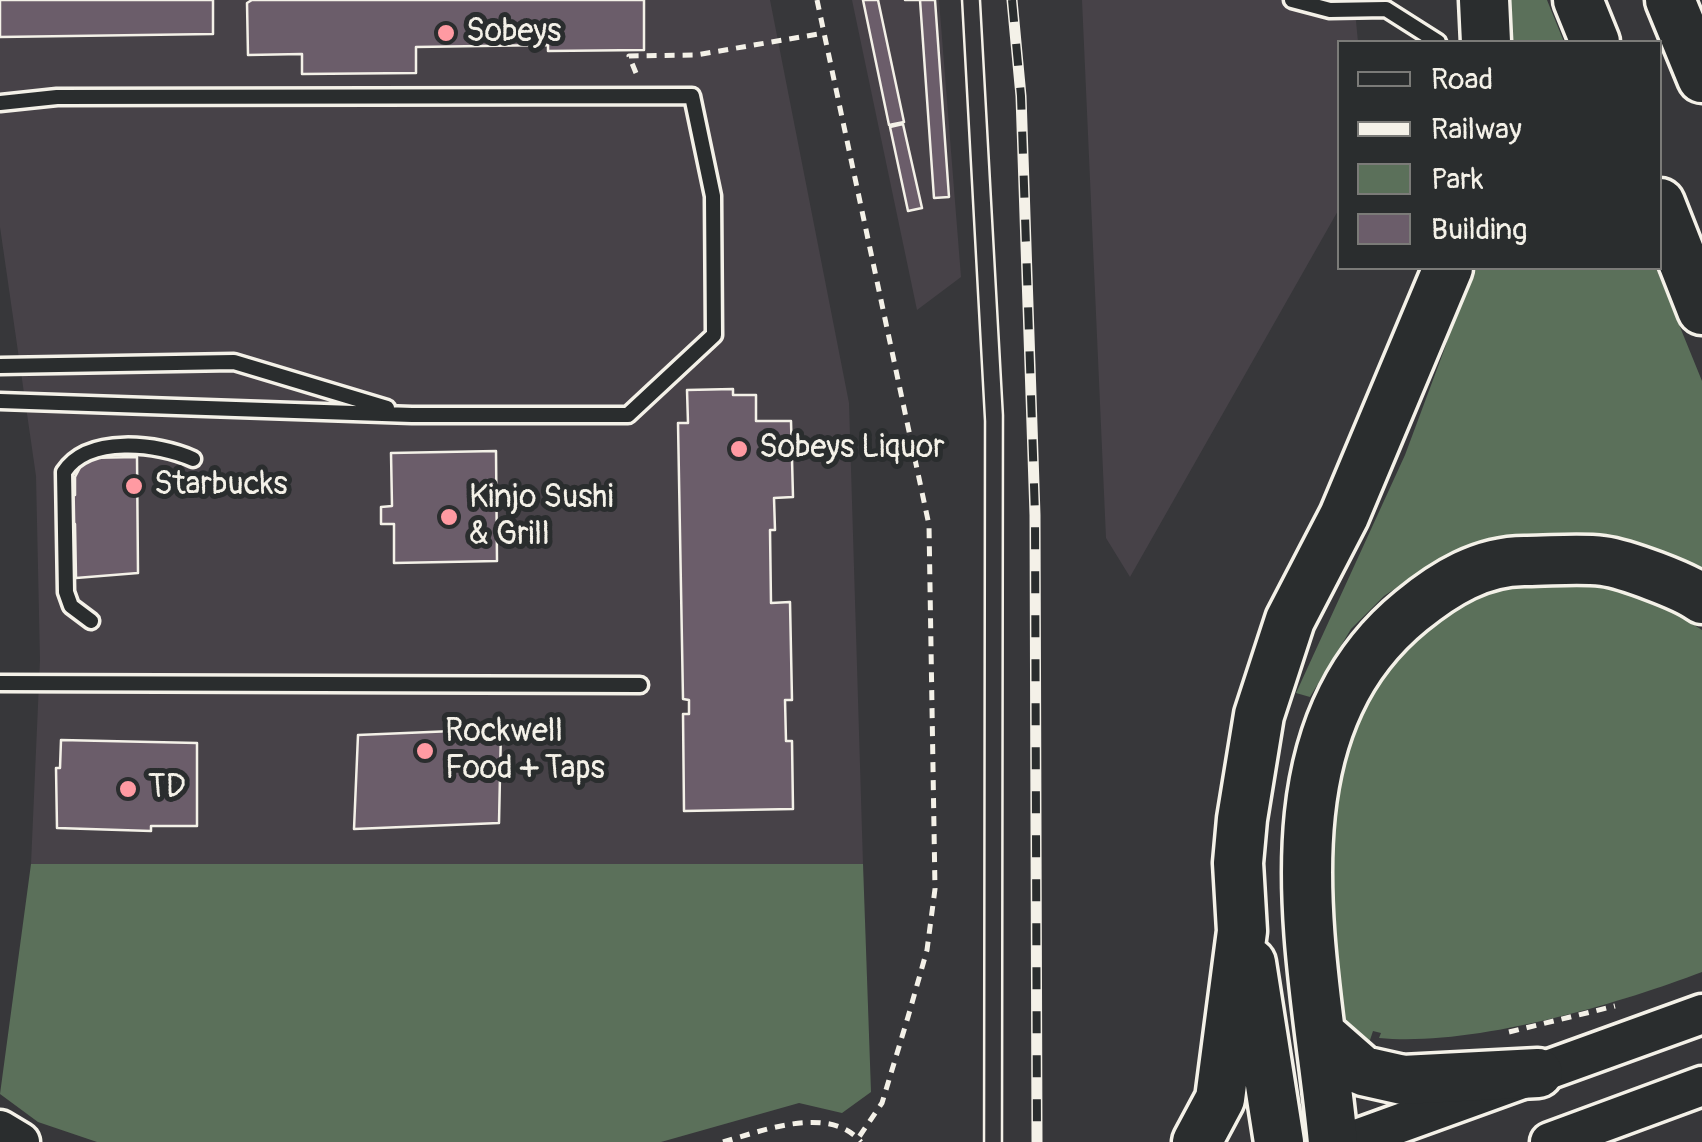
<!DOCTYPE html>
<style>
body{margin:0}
#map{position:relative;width:1702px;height:1142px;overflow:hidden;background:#37373a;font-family:Pangolin,sans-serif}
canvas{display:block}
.legend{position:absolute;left:1337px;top:40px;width:325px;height:230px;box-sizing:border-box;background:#2a2d2e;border:2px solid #7b7b78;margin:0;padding:12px 18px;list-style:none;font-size:30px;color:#f4f1e8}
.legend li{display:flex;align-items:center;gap:20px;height:50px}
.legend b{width:50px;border:2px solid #7b7b78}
</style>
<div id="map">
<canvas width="1702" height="1142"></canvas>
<ul class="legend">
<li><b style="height:12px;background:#2a2d2e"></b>Road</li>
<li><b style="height:12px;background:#f4f1e8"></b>Railway</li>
<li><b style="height:28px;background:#5b705a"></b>Park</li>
<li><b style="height:28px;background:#6b5d6a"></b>Building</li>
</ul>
</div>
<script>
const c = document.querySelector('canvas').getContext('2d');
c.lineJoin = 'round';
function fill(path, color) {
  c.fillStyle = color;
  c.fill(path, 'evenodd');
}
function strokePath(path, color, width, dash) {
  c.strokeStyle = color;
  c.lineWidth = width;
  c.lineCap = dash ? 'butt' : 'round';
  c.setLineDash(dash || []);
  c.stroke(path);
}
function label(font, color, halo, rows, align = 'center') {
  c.font = font + ' Pangolin,sans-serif';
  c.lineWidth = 10;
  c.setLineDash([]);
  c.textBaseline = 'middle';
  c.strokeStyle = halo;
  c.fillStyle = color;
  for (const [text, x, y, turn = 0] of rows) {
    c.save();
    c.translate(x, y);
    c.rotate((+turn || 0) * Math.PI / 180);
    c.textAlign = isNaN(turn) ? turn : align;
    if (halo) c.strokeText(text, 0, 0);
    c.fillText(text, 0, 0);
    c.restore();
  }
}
fill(new Path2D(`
 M0,0H770L849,403L863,864H31L40,660L36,476L0,227Z
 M852,0H939L961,277L917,310Z
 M1082,0H1354L1358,42H1340L1339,209L1130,577L1106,538Z`), '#474248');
fill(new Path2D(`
 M1492,0H1547L1564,42H1495Z
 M1466,268H1656L1702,381V586L1462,552L1421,571L1384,596L1351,629L1310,697L1296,693L1405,455L1446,345Z
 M1565,574L1652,598L1702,630V972C1615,1005 1472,1047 1379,1038L1381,1033L1373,1031L1366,1052L1339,1042L1316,923L1346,702L1451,595Z
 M31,864H863L871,1092L842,1113L799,1103L661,1142H97L38,1122L0,1094Z`), '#5b705a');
const building = new Path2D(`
 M0,0H213V34L0,37Z
 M252,0H644V50L548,51V45L416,47V73L302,74V54L248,55L247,3Z
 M863,0H878L904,122L889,125Z
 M905,0H935L949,197L934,198L920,0Z
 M903,124L922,208L908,211L890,127Z
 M733,389V395H756V421H791L793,497L774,498L775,530H770L771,603L790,602L792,700H785L786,741H792L793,809L684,811L683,714H689V700L683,699L678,423H688L687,390Z
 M496,451L497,561L394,563V524H381V507L392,506L391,453Z
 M137,457L138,573L76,578L75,524H68V495H75V477L85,458Z
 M501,729L499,823L354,829L358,735Z
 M61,740L197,743V826H151V831L57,828L56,768H60Z`);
fill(building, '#6b5d6a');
strokePath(building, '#f4f1e8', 2.5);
const lane = new Path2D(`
 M1292,0L1330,10L1386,9L1438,42
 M0,103L57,97L692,96L713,196L714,335L628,415H412L0,401
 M0,366L234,362L387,408
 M91,621L71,606L66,592L64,472C88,435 158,443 193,459
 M0,683L640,685`);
const secondary = new Path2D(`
 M0,1130L20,1142
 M1348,1142L1702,1014
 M1550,1142L1702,1086`);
const highway = new Path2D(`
 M1484,0L1486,42
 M1578,0L1595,42
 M1670,0L1702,78
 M1660,203L1702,310
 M1251,963L1279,1142
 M1323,1036L1363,1071L1403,1080L1538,1073
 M1197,1142L1220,1099L1242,931L1238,863L1242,819L1259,715L1290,620L1344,516L1448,268
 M1333,1142C1317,969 1254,739 1411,611C1444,584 1482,560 1527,561C1551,561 1578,558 1603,561C1625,564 1685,586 1702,599`);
strokePath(lane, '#f4f1e8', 21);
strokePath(secondary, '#f4f1e8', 45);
strokePath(highway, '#f4f1e8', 55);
strokePath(new Path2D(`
 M817,0L929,525L935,889L927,950L908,1017L882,1103L859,1137
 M636,73L629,56L696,55L824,33
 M1509,1032L1615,1006
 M723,1142C762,1131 829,1104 861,1142`), '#f4f1e8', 5, [10, 8]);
strokePath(lane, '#2a2d2e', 14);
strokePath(secondary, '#2a2d2e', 38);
strokePath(highway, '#2a2d2e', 48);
strokePath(new Path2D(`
 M962,0L985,421L984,1142
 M980,0L1003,415L1002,1142`), '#f4f1e8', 2.5);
const rail = new Path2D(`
 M1012,0L1021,96L1035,515L1037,1142`);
strokePath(rail, '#f4f1e8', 11);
strokePath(rail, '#2a2d2e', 8, [22]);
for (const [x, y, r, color] of [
 [446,33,10,"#ff9aa2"],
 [739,449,10,"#ff9aa2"],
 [134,486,10,"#ff9aa2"],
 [449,517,10,"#ff9aa2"],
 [425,751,10,"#ff9aa2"],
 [128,789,10,"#ff9aa2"]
]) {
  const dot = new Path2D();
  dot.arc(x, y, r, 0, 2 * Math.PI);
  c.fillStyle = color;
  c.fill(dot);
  strokePath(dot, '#2a2d2e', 4);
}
label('32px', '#f4f1e8', '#2a2d2e', [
 ["Sobeys",466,33],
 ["Sobeys Liquor",759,449],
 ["Starbucks",154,486],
 ["Kinjo Sushi",469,499],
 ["& Grill",469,536],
 ["Rockwell",445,733],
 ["Food + Taps",445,770],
 ["TD",148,789]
], 'left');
</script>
